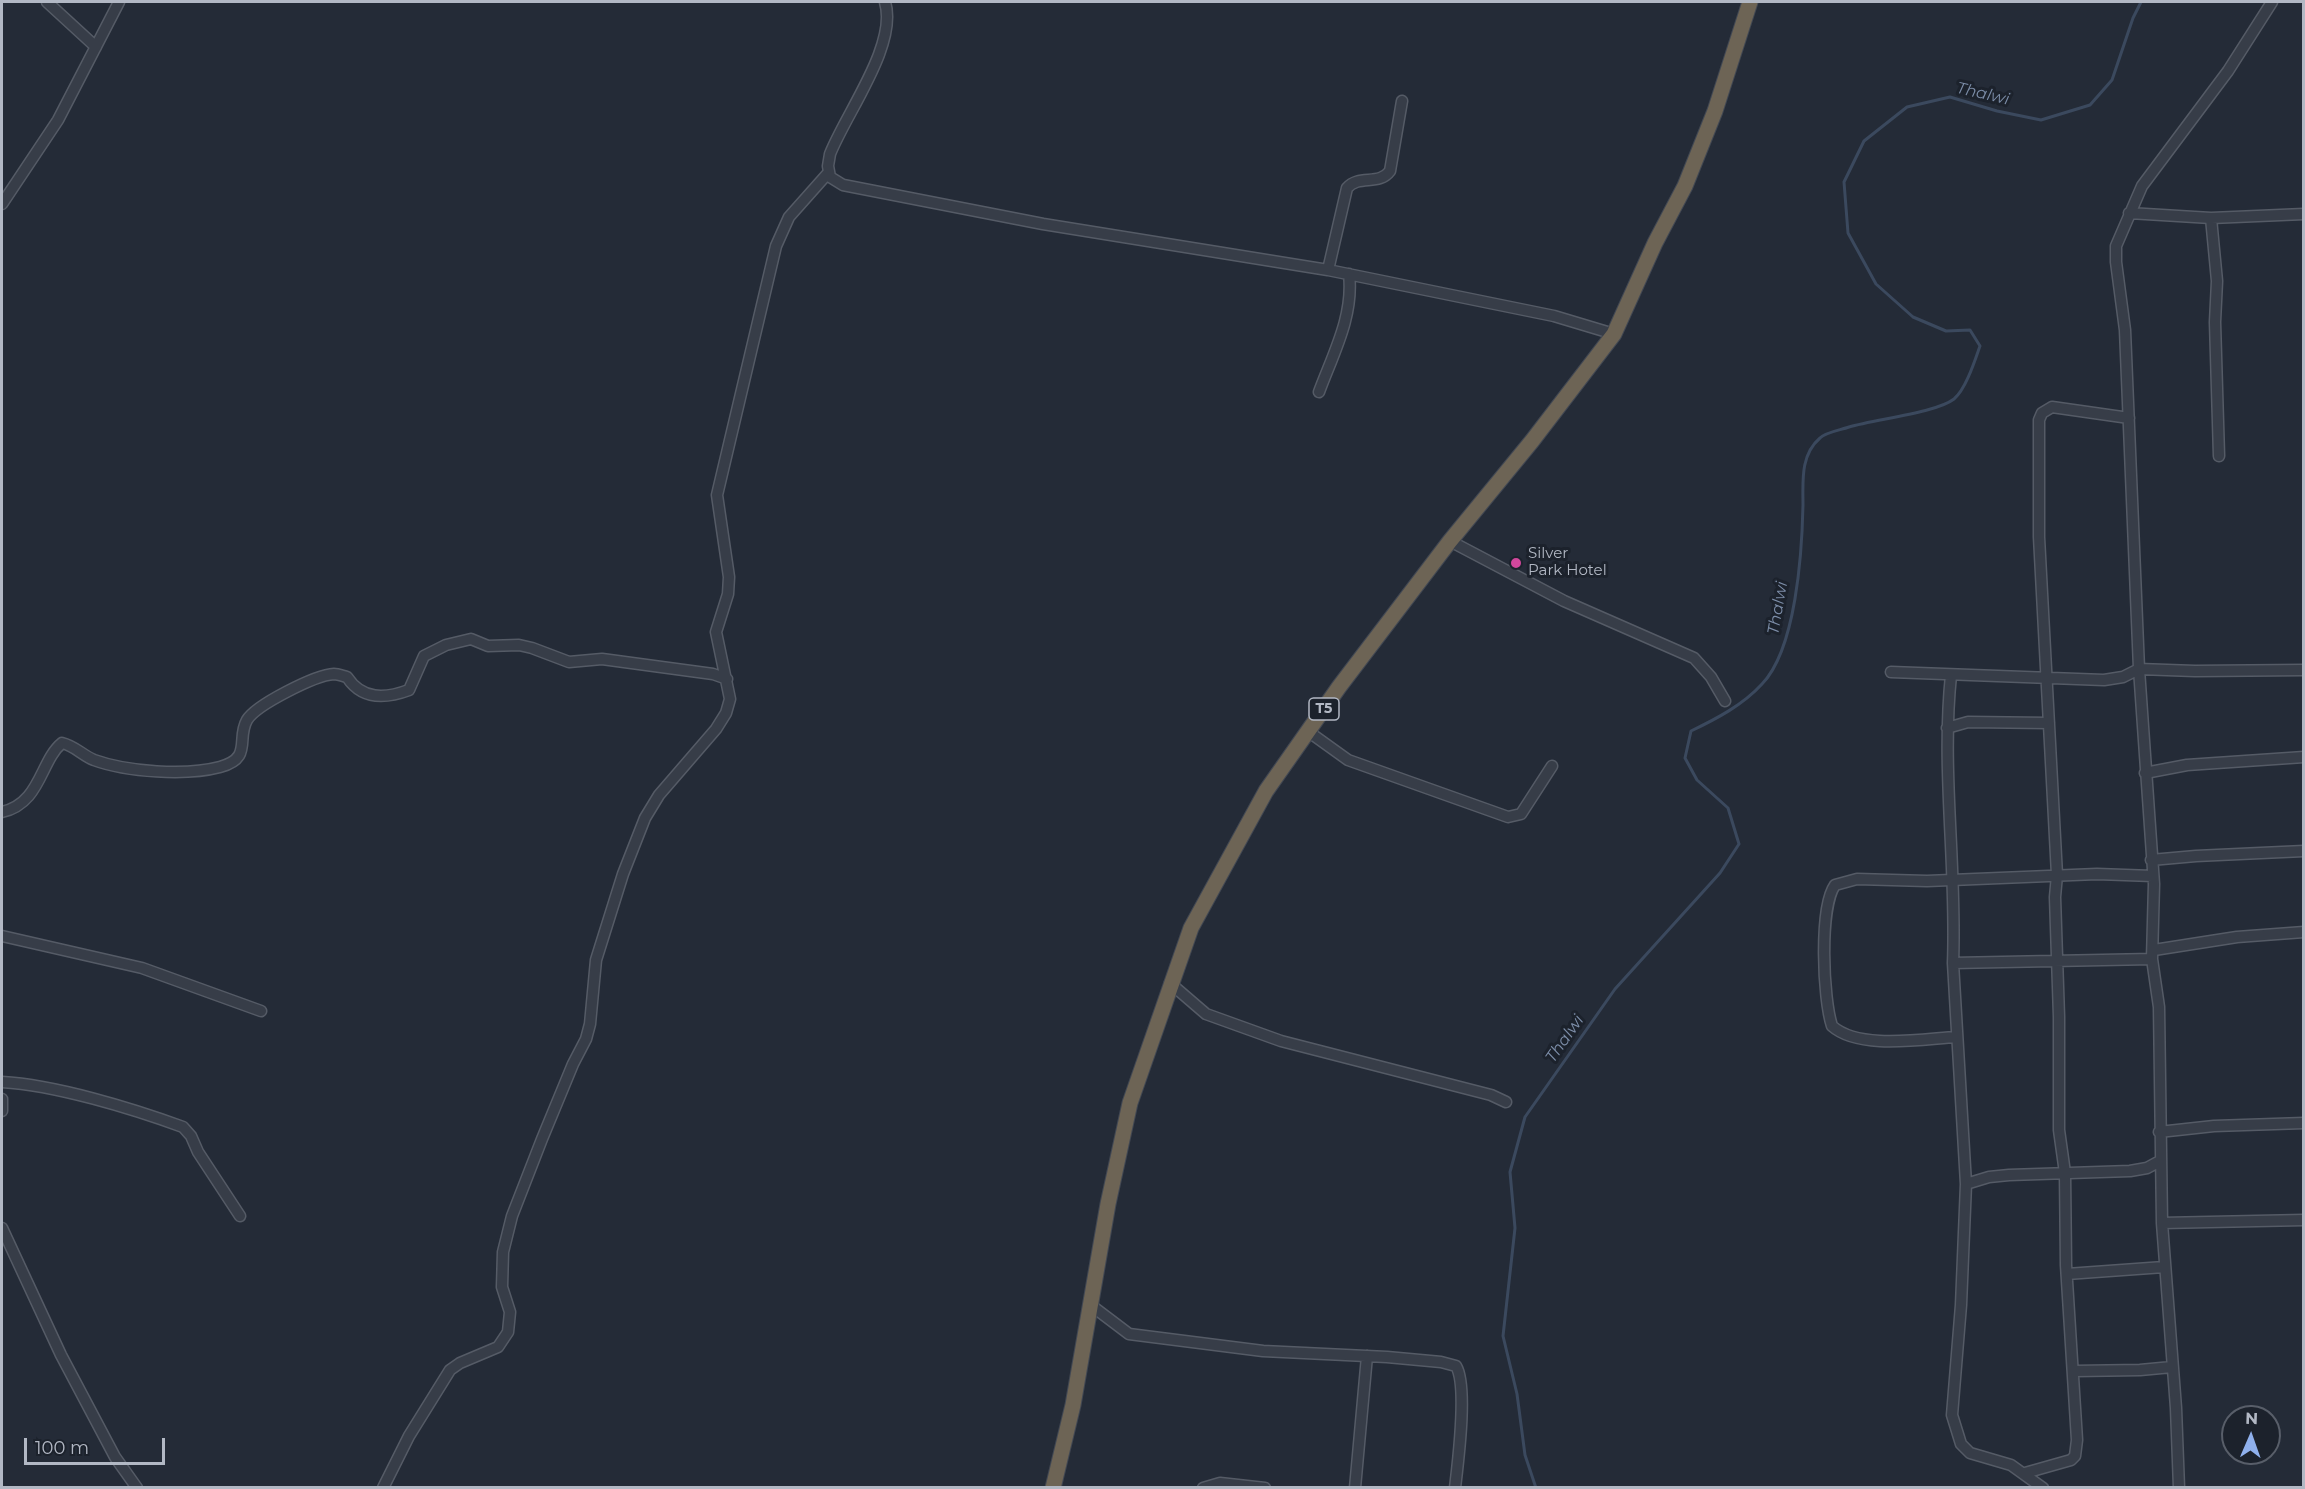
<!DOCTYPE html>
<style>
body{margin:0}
#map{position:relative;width:2305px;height:1489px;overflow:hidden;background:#242b37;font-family:Montserrat,sans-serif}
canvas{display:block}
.frame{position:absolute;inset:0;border:3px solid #b2b8c4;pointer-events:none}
.north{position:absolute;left:2221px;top:1405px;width:60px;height:60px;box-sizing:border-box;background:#1c222c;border:2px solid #585e69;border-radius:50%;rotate:2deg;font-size:16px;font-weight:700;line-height:24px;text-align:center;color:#b2b8c4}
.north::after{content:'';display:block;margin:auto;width:21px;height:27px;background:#8fb0ec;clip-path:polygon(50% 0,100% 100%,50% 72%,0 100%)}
.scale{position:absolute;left:24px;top:1438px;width:141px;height:27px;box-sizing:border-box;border:3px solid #b2b8c4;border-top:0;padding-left:8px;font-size:18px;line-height:21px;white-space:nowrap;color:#b2b8c4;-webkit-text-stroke:4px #1c222c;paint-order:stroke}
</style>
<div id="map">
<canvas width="2305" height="1489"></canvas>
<div class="frame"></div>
<div class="north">N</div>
<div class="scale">100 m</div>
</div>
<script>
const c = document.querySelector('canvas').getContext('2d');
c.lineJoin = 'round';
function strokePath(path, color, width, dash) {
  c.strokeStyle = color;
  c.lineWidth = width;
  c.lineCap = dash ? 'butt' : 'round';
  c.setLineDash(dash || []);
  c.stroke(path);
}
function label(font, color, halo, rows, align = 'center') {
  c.font = font + ' Montserrat,sans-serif';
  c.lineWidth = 6;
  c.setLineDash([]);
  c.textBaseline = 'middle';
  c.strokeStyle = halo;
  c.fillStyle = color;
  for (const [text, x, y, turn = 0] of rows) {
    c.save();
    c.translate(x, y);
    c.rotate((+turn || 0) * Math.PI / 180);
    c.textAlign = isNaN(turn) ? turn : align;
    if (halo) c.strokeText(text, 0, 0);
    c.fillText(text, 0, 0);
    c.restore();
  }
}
strokePath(new Path2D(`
 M1536,1488L1525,1455L1517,1394L1503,1336L1515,1228L1510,1172L1525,1117L1615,989L1720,873L1739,844L1728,808L1697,780L1685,758L1691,731C1716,719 1743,705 1762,684C1796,649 1802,553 1803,505C1803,482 1800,455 1820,438C1826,432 1841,430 1849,427C1875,419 1936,413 1954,399C1966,389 1975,360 1980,346L1970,330L1946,331L1913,317L1876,284L1848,233L1844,182L1864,141L1907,107L1950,97L1997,111L2041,120L2090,105L2112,80L2133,18L2141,2`), '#3b495e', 3);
const minor = new Path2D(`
 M47,2L96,47
 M885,2C898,45 846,113 830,154L828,166L830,177L843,185L1043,224L1328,270L1554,316L1614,334
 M2,204L58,120L119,2
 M2129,213L2211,218L2304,214
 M2211,218L2217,281L2215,322L2219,456
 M1328,270L1347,188C1359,174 1379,186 1390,171L1402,101
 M1319,392C1333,354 1354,316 1349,274
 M1450,541L1564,601L1694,658L1711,677L1725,701
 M1891,672L2104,680L2123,677L2139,669L2195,671L2304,670
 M1951,675C1941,771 1957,867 1953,963
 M1947,728L1968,722L2049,723
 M1309,732L1348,760L1508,817L1521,814L1552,766
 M2145,773L2187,765L2304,757
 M2,812C41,803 40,761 62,743C75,746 82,755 94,760C127,772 186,776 220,767C253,758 236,739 247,720C256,705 315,675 334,674C338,674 343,676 347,677C362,700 385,699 409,690L424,656L446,645L471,639L488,646L519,645L532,648L569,662L602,659L713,674L727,679
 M2151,860L2196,856L2304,851
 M2,936L142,968L261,1011
 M2154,950L2237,937L2304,932
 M1170,983L1206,1014L1281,1041L1491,1095L1506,1102
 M1956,1037C1922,1039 1859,1050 1832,1026C1823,999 1819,908 1835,885L1857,879L1927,881L2097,874L2153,876
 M2,1082C55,1085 131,1108 183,1127L191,1136L198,1152L240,1216
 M2,1099V1111
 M2159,1132L2214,1126L2304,1123
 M1966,1184L1989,1177L2009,1175L2130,1171L2147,1168L2160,1161
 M2162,1223L2304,1220
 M2,1228L61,1355L115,1457L137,1488
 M2067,1274L2164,1267
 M1092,1306L1129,1334L1263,1351L1387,1357L1441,1362L1456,1366C1468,1386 1458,1462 1455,1488
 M2075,1371L2140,1370L2172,1367
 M2025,1473L2071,1460L2075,1456L2077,1440L2066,1265L2065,1173L2059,1130V1017L2055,897L2057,875L2039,537V420L2042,413L2052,407L2129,418
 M383,1488L409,1436L450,1370L460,1363L498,1347L508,1332L510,1312L502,1287L503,1252L512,1216L542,1139L573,1064L586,1039L590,1024L596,960L623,874L645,818L659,795L716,729L726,713L730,699L716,632L728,594L729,577L717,495L776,246L789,217L829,172
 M1203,1488L1220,1483L1265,1488
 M1355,1488L1367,1356
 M2043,1488L2011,1465L1970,1453L1961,1444L1952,1415L1961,1305L1966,1184L1953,963L2152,959
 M2179,1488L2176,1408L2162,1223L2159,1007L2152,959L2154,884L2139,669L2125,330L2116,262V246L2142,186L2228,71L2272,2`);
const highway = new Path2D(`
 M1053,1488L1073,1405L1108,1204L1130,1103L1191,928L1266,791L1339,687L1450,541L1532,441L1614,334L1655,243L1685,186L1715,111L1750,2`);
strokePath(minor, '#555b66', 13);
strokePath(highway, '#424853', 17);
strokePath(minor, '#373d48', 10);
strokePath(highway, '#6d6455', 15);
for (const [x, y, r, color] of [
 [1516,563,6,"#d1479c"]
]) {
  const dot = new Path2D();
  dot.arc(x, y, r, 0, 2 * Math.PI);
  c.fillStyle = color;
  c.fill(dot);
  strokePath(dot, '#1c222c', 2);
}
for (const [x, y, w] of [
 [1324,709,30]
]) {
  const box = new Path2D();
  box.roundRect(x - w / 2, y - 11, w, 22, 4.5);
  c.fillStyle = '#1c222c';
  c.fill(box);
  strokePath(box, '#b2b8c4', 1.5);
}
label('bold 14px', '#b2b8c4', null, [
 ["T5",1324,709]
]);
label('15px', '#b2b8c4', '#1c222c', [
 ["Silver",1528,554],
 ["Park Hotel",1528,571]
], 'left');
label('italic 16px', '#7d8ea9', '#1c222c', [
 ["Thalwi",1983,94,13],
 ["Thalwi",1778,608,-80],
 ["Thalwi",1565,1039,-55]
]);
</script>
